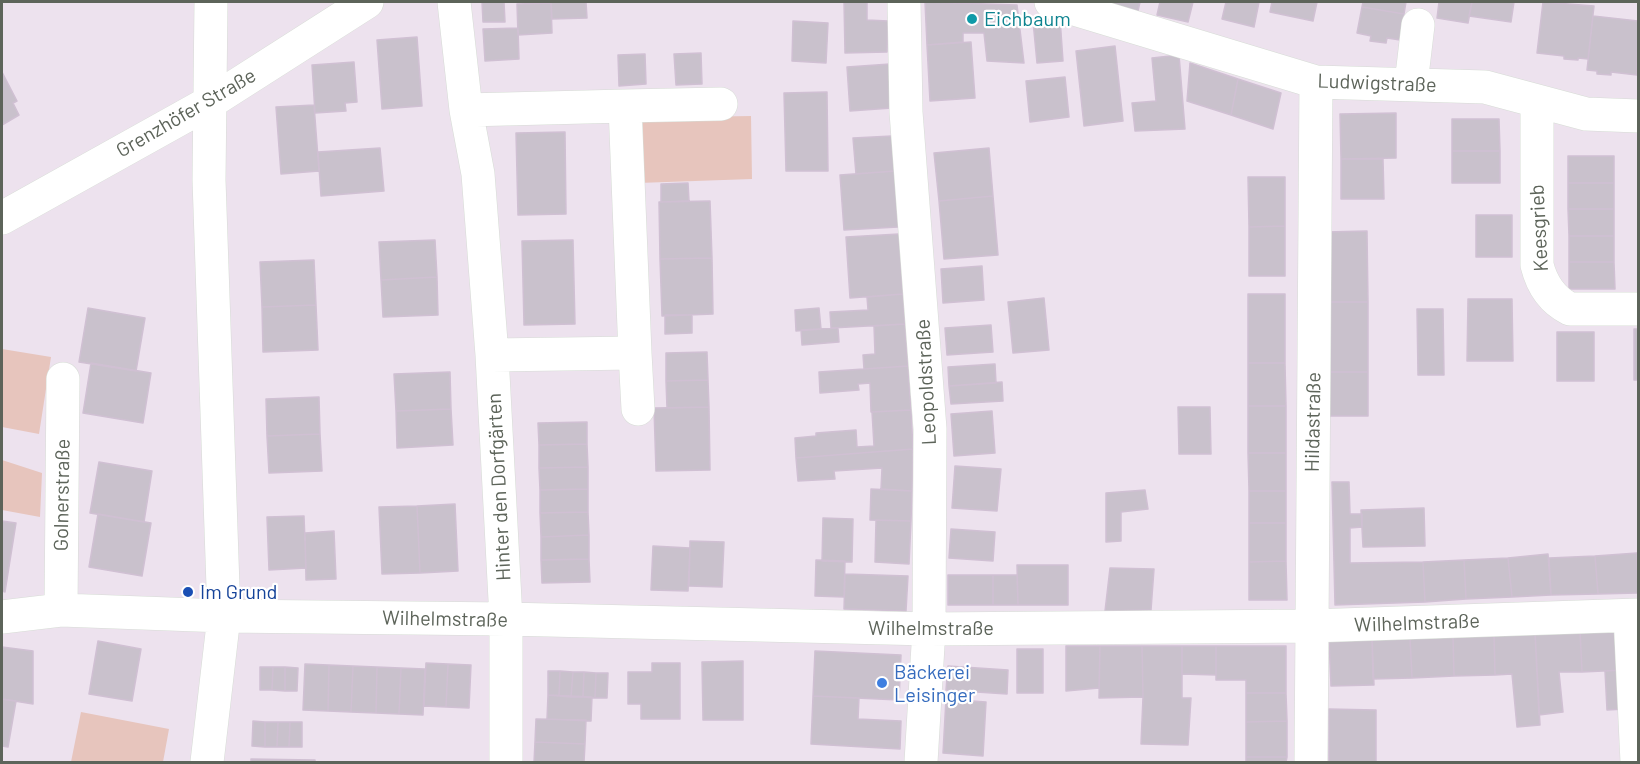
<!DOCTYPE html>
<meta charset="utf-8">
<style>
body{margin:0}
#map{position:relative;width:1640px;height:764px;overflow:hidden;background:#ede2ee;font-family:Barlow,sans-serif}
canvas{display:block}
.frame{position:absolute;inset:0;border:3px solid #5d645a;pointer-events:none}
</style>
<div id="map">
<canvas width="1640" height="764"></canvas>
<div class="frame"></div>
</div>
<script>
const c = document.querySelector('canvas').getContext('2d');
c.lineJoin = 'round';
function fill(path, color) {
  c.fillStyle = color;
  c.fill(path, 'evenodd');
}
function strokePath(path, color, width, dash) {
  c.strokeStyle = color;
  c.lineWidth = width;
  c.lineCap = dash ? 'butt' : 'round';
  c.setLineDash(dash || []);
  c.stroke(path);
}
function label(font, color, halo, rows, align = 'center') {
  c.font = font + ' Barlow,sans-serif';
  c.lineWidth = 4.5;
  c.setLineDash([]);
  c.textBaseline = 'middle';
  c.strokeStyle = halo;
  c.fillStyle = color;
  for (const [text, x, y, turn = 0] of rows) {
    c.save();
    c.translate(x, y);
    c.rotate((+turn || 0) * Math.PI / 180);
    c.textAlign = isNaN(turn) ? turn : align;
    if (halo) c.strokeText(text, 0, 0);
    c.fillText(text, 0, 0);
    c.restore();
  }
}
fill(new Path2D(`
 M751,116L752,179L638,183L636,118Z
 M2,349L51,357L39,434L2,427Z
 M2,460L42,473L40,517L2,510Z
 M81,712L169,729L163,762H71Z`), '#e7c5bd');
const building = new Path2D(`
 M482,2H504L505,22H483Z
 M551,2H586L587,18L552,19Z
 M844,2H867V20L888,21L887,52L845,53Z
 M925,2L1017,5L1024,63L987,61L984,33H963V42L927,45Z
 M1108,2H1140L1138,11L1107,4Z
 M1160,2H1193L1188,22L1157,15Z
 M1226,2H1259L1254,27L1222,19Z
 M1272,2H1317L1313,21L1270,12Z
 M1363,2H1406L1404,14L1362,7Z
 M1439,2H1472L1468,23L1437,18Z
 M1472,2H1514L1511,22L1469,16Z
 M1543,2L1594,6L1588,59L1578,58V60L1564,59V56L1537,53Z
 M551,3L552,33L518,35L517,4Z
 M1362,7L1404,14L1400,40L1387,38L1386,43L1370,41L1371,36L1357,33Z
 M1593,16L1638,21L1637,75L1611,72V75L1597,74V71L1587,70Z
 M1060,18L1063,61L1037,63L1033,21Z
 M793,21L828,23L826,63L792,61Z
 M518,28L519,59L485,61L483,29Z
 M417,37L422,106L382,109L377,40Z
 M971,42L975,98L930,101L927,45Z
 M1115,46L1123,121L1084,126L1076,51Z
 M701,53L702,84L676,85L674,54Z
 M645,54L646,84L619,86L618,55Z
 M1179,55L1185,129L1135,131L1132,103L1156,101L1152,58Z
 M354,62L357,102L345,103L346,111L315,113L312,65Z
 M1190,63L1238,79L1231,115L1187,101Z
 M890,64L892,108L850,111L847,67Z
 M2,72L17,101L13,103L19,115L2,125Z
 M1065,77L1069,117L1030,122L1026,81Z
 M1238,79L1281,93L1273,129L1231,115Z
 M827,92L828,171H786L784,93Z
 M314,105L319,171L281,174L276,107Z
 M1396,113V158L1341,159L1340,114Z
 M1452,119H1499L1500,151H1452Z
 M565,132L566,214L518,215L516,133Z
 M892,136L895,171L856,174L853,138Z
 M380,148L384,191L321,196L318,152Z
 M989,148L993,196L939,201L934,153Z
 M1452,151H1500V183H1452Z
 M1568,156H1614V183H1568Z
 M1341,159H1383L1384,199H1341Z
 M895,171L898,227L844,230L840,175Z
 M1248,177H1285V226L1249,227Z
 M688,183L689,201L661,202V184Z
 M1568,183H1614V209H1568Z
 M993,196L998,255L944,259L939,201Z
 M710,201L712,258L660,259L659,202Z
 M1568,209H1614V236H1569Z
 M1476,215H1512V257H1476Z
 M1285,226V276H1249V227Z
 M1367,231L1368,302H1326V232Z
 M899,234L903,294L850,298L846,237Z
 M1569,236H1614V262H1569Z
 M435,240L437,277L381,280L379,242Z
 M573,240L575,324L524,325L522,241Z
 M712,258L713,314L662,316L660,259Z
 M314,260L316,305L262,307L260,262Z
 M1569,262H1614L1615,289H1569Z
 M982,266L984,300L943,303L941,269Z
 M437,277L438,315L383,317L381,280Z
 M903,294L905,324L831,328L830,312L868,310L867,297Z
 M1248,294H1285V363H1248Z
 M1044,298L1049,350L1013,353L1008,302Z
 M1468,299H1512L1513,361H1467Z
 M1326,302H1368V372H1326Z
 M316,305L318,350L263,352L262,307Z
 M88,308L145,318L136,371L79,362Z
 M819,308L821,329L796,331L795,310Z
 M1417,309H1443L1444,375H1418Z
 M665,315H692V333L665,334Z
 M905,324L908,366L864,369L863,355L875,354L874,326Z
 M991,325L993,352L947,355L945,328Z
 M838,328L839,342L802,345L801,330Z
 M1634,329H1638V380H1634Z
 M1557,332H1594V381H1557Z
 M707,352L708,380L666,381V353Z
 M91,363L151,373L143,423L83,413Z
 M1248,363H1285L1286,406H1248Z
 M995,364L996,383L949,386L948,367Z
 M908,366L911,410L871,412L870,383L858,384L859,390L820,393L819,372Z
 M450,372L451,409L396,411L394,374Z
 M1326,372H1368V416H1327Z
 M708,380L709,407L667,408L666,381Z
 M1002,382L1003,401L951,404L949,386Z
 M319,397L320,434L267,436L266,399Z
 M1248,406H1286V453H1248Z
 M709,407L710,470L656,471L654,408Z
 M1178,407H1210L1211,454H1179Z
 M451,409L453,445L397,448L396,411Z
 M911,410L913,449L796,458L795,438L816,436V433L856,430L857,447L874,446L872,412Z
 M992,411L995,453L954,456L951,414Z
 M587,422V444L539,445L538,423Z
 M320,434L322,471L269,473L267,436Z
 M587,444L588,467L539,468V445Z
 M913,449L912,491L881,489L882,468L834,471L835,479L798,481L796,458Z
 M1248,453H1286V491H1249Z
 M99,462L152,471L144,522L90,513Z
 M955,466L1001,469L997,511L952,508Z
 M588,467V489L540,490L539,468Z
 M1332,482H1349L1350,514H1362V527L1350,528V563L1423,562L1425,602L1335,605Z
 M588,489V512L540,513V490Z
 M871,489L912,491L911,521L870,520Z
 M1145,490L1148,509L1121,512V541L1106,542V493Z
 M1249,491H1286V523H1249Z
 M455,504L458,571L420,573L417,506Z
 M417,506L420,573L382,574L379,507Z
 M1424,508L1425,546L1363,547L1361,510Z
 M588,512L589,535L541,537L540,513Z
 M98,514L151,523L142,576L89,567Z
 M304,516L306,568L269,570L267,517Z
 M823,518L853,519L852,562L822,561Z
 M876,520L911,521L909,564L875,562Z
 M2,521L16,523L5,592L2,591Z
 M1249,523H1286V561L1249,562Z
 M951,529L995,532L993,561L949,558Z
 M334,531L336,579L306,580L305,533Z
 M589,535V559L541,560V537Z
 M690,541L724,542L722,587L689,586Z
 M653,546L690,548L688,591L651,590Z
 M1637,553L1638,593L1598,594L1595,556Z
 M1548,554L1551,595L1512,597L1508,558Z
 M1595,556L1598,594L1551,595L1549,558Z
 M1508,558L1512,597L1466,599L1464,560Z
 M589,559L590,582L542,583L541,560Z
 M816,560L845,561L844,597L815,596Z
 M1464,560L1466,599L1425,602L1423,562Z
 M1286,561L1287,600H1249V562Z
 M1017,565H1068V605H1018Z
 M1110,568L1154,569L1151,610L1105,611Z
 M845,574L908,576L906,611L844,609Z
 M948,575H993V605H948Z
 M993,575H1017L1018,605H993Z
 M1622,629L1624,670L1582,672L1580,630Z
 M1580,630L1582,672H1559L1563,712L1539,715L1535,632Z
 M1535,632L1540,725L1517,727L1512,674L1495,675L1494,634Z
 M1494,634L1495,675L1454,676L1453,635Z
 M1453,635L1454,676L1412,678L1410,637Z
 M1410,637L1412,678L1373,679L1372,638Z
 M1372,638L1374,685L1331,686L1329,640Z
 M98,641L141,649L132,701L89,694Z
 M1066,646H1100L1099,688L1066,691Z
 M1100,646H1142L1143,697L1099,698Z
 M1142,646H1182V698H1191L1188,745L1141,744L1143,697Z
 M1182,646H1216V675L1182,674Z
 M1216,646H1286V693H1246V680H1216Z
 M2,647L33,651V704L2,699Z
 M1017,649H1043V693H1017Z
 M815,651L901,655L899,700L813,696Z
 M743,661V720H703L702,662Z
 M426,663L448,664L446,707L424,706Z
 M652,663H680V719H641V704H628V672H652Z
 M305,664L329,665L328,711L303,710Z
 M448,664L471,665L469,708L446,707Z
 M329,665L353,666L351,712L328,711Z
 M353,666L377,667L376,713L351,712Z
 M948,666L1008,670L1007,694L946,690Z
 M260,667H273L272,690H260Z
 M273,667H285V691L272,690Z
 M285,667L298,668L297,691H285Z
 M377,667L401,668L399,714L376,713Z
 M401,668L425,669L423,715L399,714Z
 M1624,670L1625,709L1607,710L1605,671Z
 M548,671H560L559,696L548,695Z
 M560,671L573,672L571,697L559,696Z
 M573,672H584L583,697H571Z
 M584,672L596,673L595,698L583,697Z
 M596,673H608L607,698H595Z
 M1246,693H1286L1287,721L1246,722Z
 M548,695L592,697L591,721L547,719Z
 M813,696L859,698L858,719L901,721L900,749L811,744Z
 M2,699L16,701L8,747L2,746Z
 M946,699L986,702L983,756L943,753Z
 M1329,709L1376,710V762H1329Z
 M536,719L586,720L585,744L535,742Z
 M253,721L265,722V747L252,746Z
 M1287,721V757H1246V722Z
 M265,722H278L277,747H265Z
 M278,722H290L289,747H277Z
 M290,722H302V747H289Z
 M535,742L585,744L584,762H534Z
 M1246,757H1287L1286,762H1246Z
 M251,759L315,760V762H251Z`);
fill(building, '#c9c1cc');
strokePath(building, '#d0c0d3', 1.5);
const minor = new Path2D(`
 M454,2L466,110L478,174L492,355L506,619V762
 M904,2L906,112L930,429L929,629L921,762
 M1051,2L1316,82L1485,87L1586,114L1638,116
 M1411,84L1418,25
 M1537,102V265C1542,285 1552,300 1570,309H1638
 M625,106L721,104
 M466,110L625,106L635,353L492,355
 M2,218L212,101L367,2
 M635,353L638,409
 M61,610L63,379
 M1630,616L1637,762
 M2,617L61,610L224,616L506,619L929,629L1311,626L1638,615
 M207,762L224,616L209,180L211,2
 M1311,762L1316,82`);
strokePath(minor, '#d6dcd5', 34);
strokePath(minor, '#fff', 33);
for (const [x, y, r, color] of [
 [972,19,6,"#0f9aa8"],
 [188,592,6,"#1a4fb4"],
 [882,683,6,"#3f7fe0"]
]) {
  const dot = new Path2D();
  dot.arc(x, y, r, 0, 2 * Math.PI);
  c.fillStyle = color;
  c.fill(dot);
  strokePath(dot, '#fff', 2);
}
label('20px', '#0d838f', '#fff', [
 ["Eichbaum",984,19]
], 'left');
label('20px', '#5d645a', '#fff', [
 ["Ludwigstraße",1377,83,2],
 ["Grenzhöfer Straße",186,113,-30],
 ["Keesgrieb",1539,228,-93],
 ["Leopoldstraße",926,382,-93],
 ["Hildastraße",1313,422,-89],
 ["Hinter den Dorfgärten",499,487,-93],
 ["Golnerstraße",62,495,-89],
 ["Wilhelmstraße",445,619,1],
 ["Wilhelmstraße",1417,623,-2],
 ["Wilhelmstraße",931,628]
]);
label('20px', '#164399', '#fff', [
 ["Im Grund",200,592]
], 'left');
label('20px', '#366cbe', '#fff', [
 ["Bäckerei",894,672],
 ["Leisinger",894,695]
], 'left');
</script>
